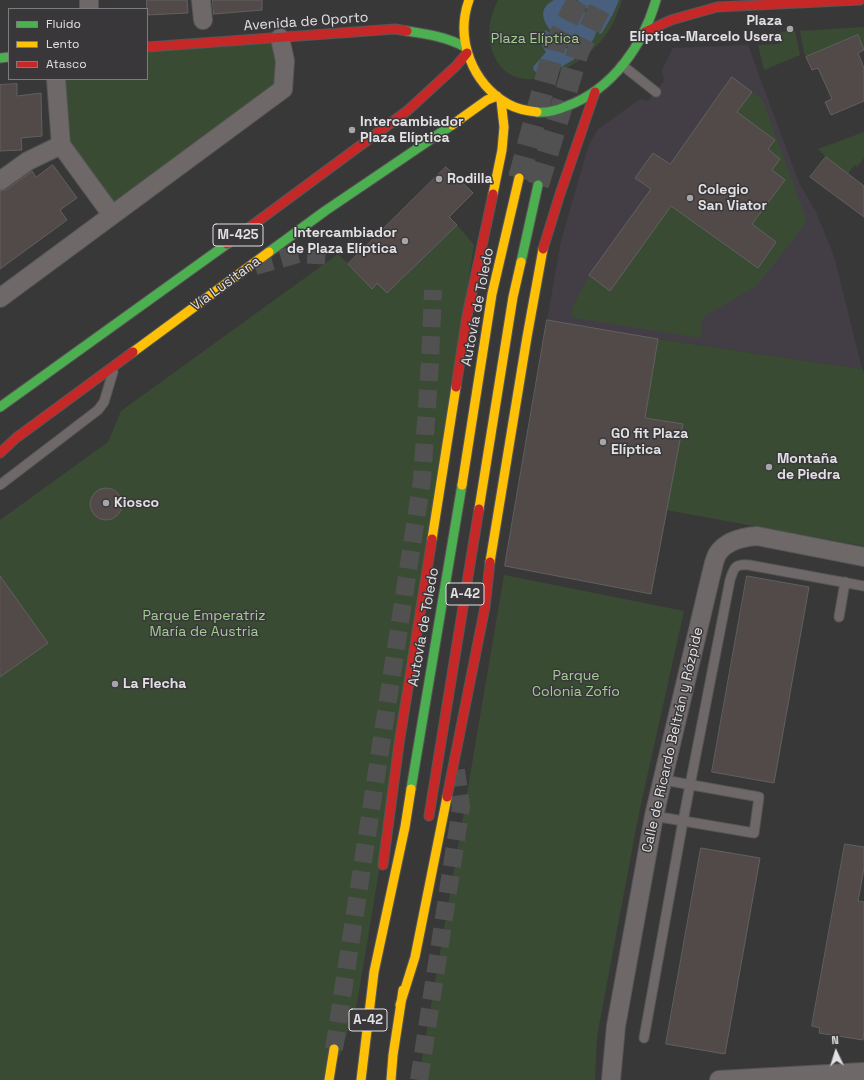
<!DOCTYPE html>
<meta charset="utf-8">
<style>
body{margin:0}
#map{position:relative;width:864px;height:1080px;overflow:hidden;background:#393839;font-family:"Space Grotesk",sans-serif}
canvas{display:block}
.legend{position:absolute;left:8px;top:8px;width:140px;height:72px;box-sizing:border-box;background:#39373a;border:1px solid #7c7b7d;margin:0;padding:5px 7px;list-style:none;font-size:12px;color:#e1e0e2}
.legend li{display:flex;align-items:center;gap:8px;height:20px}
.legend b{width:20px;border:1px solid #7c7b7d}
.north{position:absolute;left:816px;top:1032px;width:40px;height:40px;-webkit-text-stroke:3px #39373a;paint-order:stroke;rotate:356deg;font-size:11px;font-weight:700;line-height:16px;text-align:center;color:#e1e0e2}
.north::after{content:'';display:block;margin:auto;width:14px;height:18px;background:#e1e0e2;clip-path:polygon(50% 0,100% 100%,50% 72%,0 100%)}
</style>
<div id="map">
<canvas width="864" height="1080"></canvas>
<ul class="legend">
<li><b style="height:5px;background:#4caf50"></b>Fluido</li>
<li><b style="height:5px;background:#ffc107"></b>Lento</li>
<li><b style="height:5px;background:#c62828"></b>Atasco</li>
</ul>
<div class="north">N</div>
</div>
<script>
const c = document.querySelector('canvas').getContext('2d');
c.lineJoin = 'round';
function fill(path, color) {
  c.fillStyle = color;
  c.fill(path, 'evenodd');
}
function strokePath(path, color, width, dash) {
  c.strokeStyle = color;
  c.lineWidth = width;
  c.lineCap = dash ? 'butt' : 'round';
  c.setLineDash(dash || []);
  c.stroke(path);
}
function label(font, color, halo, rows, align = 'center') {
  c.font = font + ' "Space Grotesk",sans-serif';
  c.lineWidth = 3;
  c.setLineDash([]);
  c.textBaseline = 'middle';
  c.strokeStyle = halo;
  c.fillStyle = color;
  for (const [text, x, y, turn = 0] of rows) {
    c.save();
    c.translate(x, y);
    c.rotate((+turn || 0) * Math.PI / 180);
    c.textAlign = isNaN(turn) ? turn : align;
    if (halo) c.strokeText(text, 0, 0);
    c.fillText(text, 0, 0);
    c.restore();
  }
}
fill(new Path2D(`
 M748,45L799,183L816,212L834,256L862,369L658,339L547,320L561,241L588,147L598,129L640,99L648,101L664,81L662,70L673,48Z`), '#433e46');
fill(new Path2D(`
 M498,0H622C618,12 613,26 605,36C581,68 511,107 492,50C486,33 490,16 498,0Z
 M864,27V50L858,35L806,57L804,53L800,31Z
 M795,31L800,55L764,70L758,45L780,44V32Z
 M280,38L283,89L112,215L61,145L56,79H147V47Z
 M751,92L762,99L807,221L758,285L703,317L700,338L571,317L573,306L589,275L610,290L671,206L758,267L776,242L689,179Z
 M864,132V158L857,167L854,165L848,174L826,157L818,149Z
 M457,225L474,245L385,835L357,1003L341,1053L324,1080H0V520L108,442L121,411L338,254L372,288L377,283L387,293Z
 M658,339L862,369L864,372V546L666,510L683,424L645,418Z
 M504,575L684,611L639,813L597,1036L595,1080H422V1059Z`), '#3a4b34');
fill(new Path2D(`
 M554,0H570L594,20C597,27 597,34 593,40C581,56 568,48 556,37C546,26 534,10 554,0Z
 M577,0H619L613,14L602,33L599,34C597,15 591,12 577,0Z
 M545,30C562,40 557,50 581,51V54C571,62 547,78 534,71L533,67L546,52C540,45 541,38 545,30Z`), '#485f7e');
const building = new Path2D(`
 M147,0H187L188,13L147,15Z
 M213,0H262V10L214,14Z
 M858,35L864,50L858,53L864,68V101L831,115L825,102L832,99L818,68L812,70L806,57Z
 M732,77L752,92L737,112L775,140L768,149L780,159L772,170L785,180L752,224L776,242L758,268L671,206L610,291L589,275L651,189L635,178L653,153L670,164Z
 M17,84V96L41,93L42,136L21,138L22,150L0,151V85Z
 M826,157L864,186V217L810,177Z
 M53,165L77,198L60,210L67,220L0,269V191L6,190L32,171L36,177Z
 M446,167L473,193L449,217L457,225L387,293L377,283L372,289L348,264Z
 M547,320L658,339L645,418L683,424L651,594L505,566Z
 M90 504a16 16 0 1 1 32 0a16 16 0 1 1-32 0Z
 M0,576L48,643L0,677Z
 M747,576L809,587L774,783L712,772Z
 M845,844L864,847V868L858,901L864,902V1031L863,1040L819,1033L820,1028L812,1026Z
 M701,848L760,858L725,1054L666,1044Z`);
fill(building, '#524a48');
strokePath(building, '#616060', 1);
strokePath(new Path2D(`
 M255,266L298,254L332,256
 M334,1049L422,480L430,362L433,290
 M419,1080L461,807L456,770`), '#525152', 18, [18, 9]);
strokePath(new Path2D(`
 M519,178L555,45L578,0
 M538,185L578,52L604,0`), '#525152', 22, [22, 11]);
const lane = new Path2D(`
 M622,65L656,92
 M0,485L98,410L104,402L113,372
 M839,617L845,582
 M654,816L754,833L759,797L664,780
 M644,1038L683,821L730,580C734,567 735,564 749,565L864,586`);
const street = new Path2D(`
 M89,0V9
 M201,0L203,20
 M56,79L61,145L112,215
 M0,181L28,161L61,145
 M0,298L283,89L285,61L280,38
 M611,1080L616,1026L654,816L711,575C713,568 714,559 718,553C727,540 743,537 757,536L864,557
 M719,1080L864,1072`);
const fast = new Path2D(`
 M407,31C427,34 447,37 465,47
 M0,58L9,57
 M537,112C547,113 558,110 567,106C613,89 643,45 656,0
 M269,252L325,211L452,125
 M521,262L538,185
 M0,407L227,244
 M411,789L462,485`);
const slow = new Path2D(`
 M469,0C455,39 472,83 508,104C517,109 527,111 537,112
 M452,125L487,100L497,96
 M493,194L502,150L504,127L501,100
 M133,352L269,252
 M462,485L492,294L519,178
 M479,509L513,297L521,262
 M432,539L456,387
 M490,562L527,337L543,249
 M400,1005L415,957L447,797
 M329,1080L334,1049
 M361,1080L374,972L405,827L411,789
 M391,1080L393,1055L403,990`);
const jam = new Path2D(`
 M645,32L671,20L717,7L860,0
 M147,47L395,29L407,31
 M227,244L407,111L456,66L467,53
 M543,249L560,194L595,92
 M456,387L467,316L493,194
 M0,453L16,438L133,352
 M447,797L485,607L490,562
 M429,816L479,509
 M383,865L399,744L432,539`);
strokePath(lane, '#575657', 11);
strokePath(street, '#575657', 20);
strokePath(fast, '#575657', 11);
strokePath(slow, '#575657', 11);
strokePath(jam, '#575657', 11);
strokePath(lane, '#6f6868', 9);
strokePath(street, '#6f6868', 18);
strokePath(fast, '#4caf50', 9);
strokePath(slow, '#ffc107', 9);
strokePath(jam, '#c62828', 9);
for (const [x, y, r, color] of [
 [790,29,4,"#a6a5a7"],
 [352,130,4,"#a6a5a7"],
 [439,179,4,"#a6a5a7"],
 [690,198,4,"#a6a5a7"],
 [405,241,4,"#a6a5a7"],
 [603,442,4,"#a6a5a7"],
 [769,467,4,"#a6a5a7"],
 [106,503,4,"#a6a5a7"],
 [115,684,4,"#a6a5a7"]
]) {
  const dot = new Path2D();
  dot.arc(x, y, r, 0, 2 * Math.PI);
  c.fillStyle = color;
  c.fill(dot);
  strokePath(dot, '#39373a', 1.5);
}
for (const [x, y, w] of [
 [238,235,50],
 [465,594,38],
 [368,1020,38]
]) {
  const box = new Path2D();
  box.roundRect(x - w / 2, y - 11, w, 22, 3);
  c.fillStyle = '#39373a';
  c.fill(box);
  strokePath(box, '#e1e0e2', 1);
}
label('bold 13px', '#e1e0e2', null, [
 ["M-425",238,235],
 ["A-42",465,594],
 ["A-42",368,1020]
]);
label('bold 14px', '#e1e0e2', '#39373a', [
 ["Plaza",782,21,"right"],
 ["Elíptica-Marcelo Usera",782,37,"right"],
 ["Intercambiador",360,122],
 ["Plaza Elíptica",360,138],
 ["Rodilla",447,179],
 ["Colegio",698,190],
 ["San Viator",698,206],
 ["Intercambiador",397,233,"right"],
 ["de Plaza Elíptica",397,249,"right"],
 ["GO fit Plaza",611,434],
 ["Elíptica",611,450],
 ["Montaña",777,459],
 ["de Piedra",777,475],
 ["Kiosco",114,503],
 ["La Flecha",123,684]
], 'left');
label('14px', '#e1e0e2', '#39373a', [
 ["Avenida de Oporto",306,22,-4],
 ["Vía Lusitana",226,284,-36],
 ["Autovía de Toledo",478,307,-79],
 ["Autovía de Toledo",424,627,-80],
 ["Calle de Ricardo Beltrán y Rózpide",673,740,-77]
]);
label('14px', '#a1cd92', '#39373a', [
 ["Plaza Elíptica",535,39],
 ["Parque Emperatriz",204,616],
 ["María de Austria",204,632],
 ["Parque",576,676],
 ["Colonia Zofío",576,692]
]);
</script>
